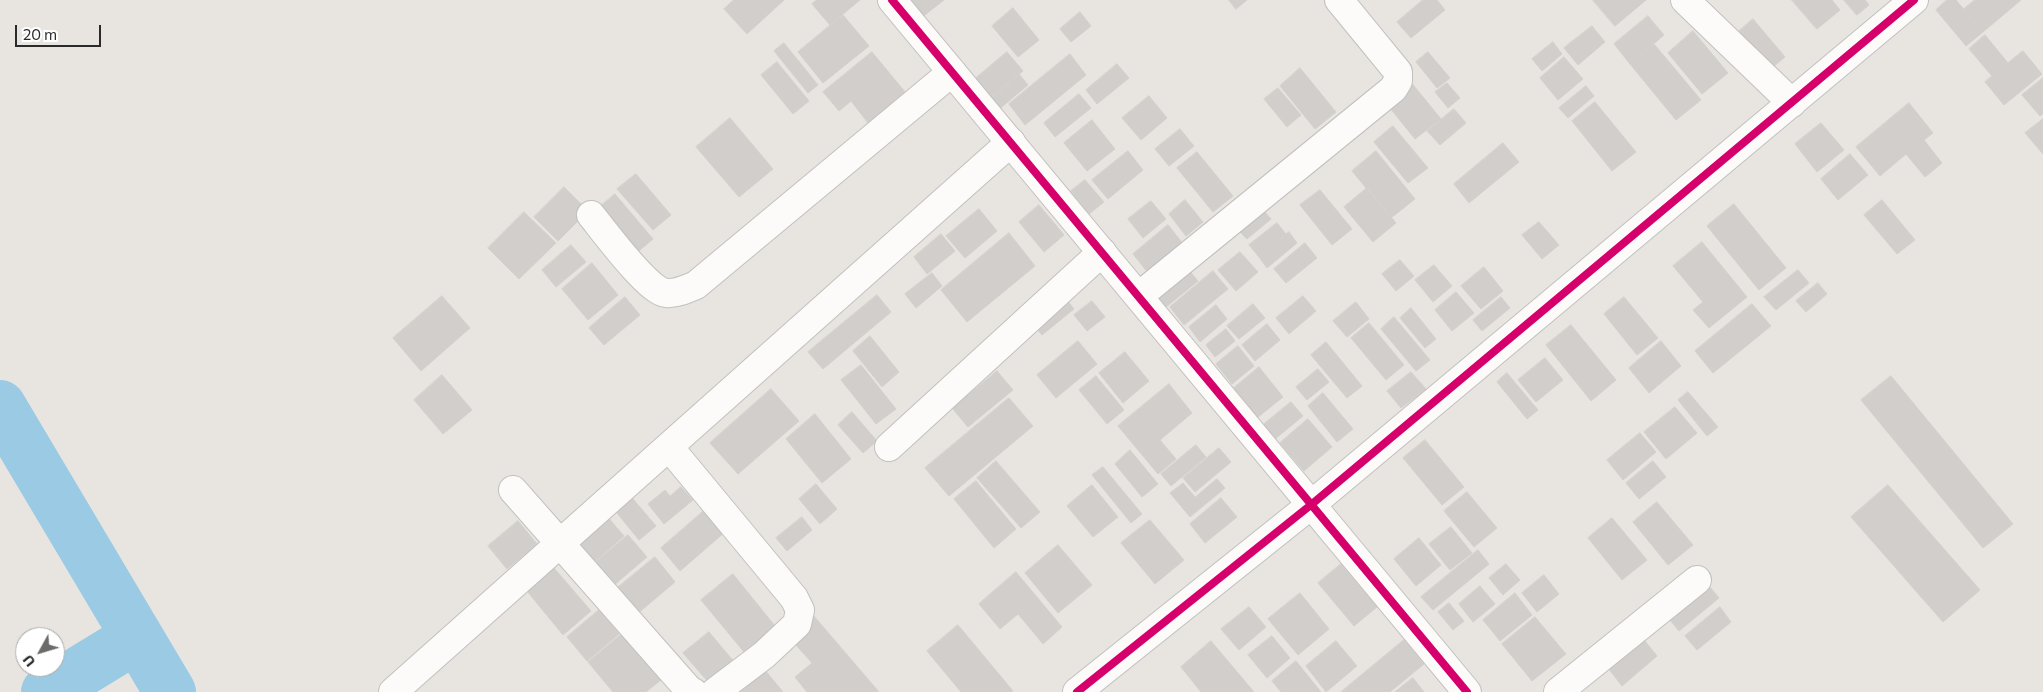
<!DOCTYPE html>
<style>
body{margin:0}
#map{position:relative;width:2043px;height:692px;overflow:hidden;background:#e8e5e0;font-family:Commissioner,sans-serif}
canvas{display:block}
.north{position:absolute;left:15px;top:627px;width:50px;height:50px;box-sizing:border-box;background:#fff;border:1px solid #aaa;border-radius:50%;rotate:231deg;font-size:14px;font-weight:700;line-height:20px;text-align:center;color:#2a2a2a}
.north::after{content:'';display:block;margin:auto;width:18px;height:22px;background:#6c6b6a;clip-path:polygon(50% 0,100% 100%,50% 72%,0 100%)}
.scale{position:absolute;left:15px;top:25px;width:86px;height:22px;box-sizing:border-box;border:2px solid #2a2a2a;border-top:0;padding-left:6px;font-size:15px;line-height:18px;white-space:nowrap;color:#2a2a2a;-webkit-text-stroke:4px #fff;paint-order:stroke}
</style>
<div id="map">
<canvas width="2043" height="692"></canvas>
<div class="north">U</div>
<div class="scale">20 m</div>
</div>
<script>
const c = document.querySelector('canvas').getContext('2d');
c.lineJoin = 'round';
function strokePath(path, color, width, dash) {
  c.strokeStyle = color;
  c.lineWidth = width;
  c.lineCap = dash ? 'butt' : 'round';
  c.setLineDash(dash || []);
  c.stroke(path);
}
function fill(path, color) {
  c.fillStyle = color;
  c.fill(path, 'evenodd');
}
strokePath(new Path2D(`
 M0,406L170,692
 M47,692L137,637`), '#9acae4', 52);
const building = new Path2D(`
 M734,0H784L747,34L724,9Z
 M817,0H860L830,25L812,4Z
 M906,0H944L921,18Z
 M1229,0H1247L1236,9Z
 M1423,0H1437L1445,10L1411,38L1397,22Z
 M1593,0H1646L1615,26Z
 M1792,0H1832L1840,10L1817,29Z
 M1844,0H1865L1869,5L1857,15Z
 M1947,0H1956L1983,32L1966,46L1936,10Z
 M1975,0H2021L1983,32L1964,9Z
 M1013,8L1039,40L1018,57L992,26Z
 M1080,12L1091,26L1071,42L1060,29Z
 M843,15L869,46L823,83L798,52Z
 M1648,16L1664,35L1630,64L1614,44Z
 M1753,19L1785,57L1768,71L1737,33Z
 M1592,26L1605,42L1578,65L1564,48Z
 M1693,31L1728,73L1702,94L1668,53Z
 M1985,35L2008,63L1992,76L1969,49Z
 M1553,42L1562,54L1542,71L1532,59Z
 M784,43L818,85L808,93L774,51Z
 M1654,44L1701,100L1676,120L1630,64Z
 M2023,51L2042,74L2004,105L1985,82Z
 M872,52L905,92L868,123L851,101L839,111L823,92Z
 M1007,52L1023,71L991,98L975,79Z
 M1428,52L1450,78L1437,88L1416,62Z
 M1070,54L1086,75L1025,125L1009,104Z
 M1564,57L1583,79L1558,100L1540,78Z
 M777,62L809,101L793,114L761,75Z
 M1117,64L1129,78L1097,104L1086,90Z
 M1300,68L1336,112L1315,129L1280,86Z
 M1019,74L1028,85L997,111L988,100Z
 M2043,78V114L2040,116L2022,95Z
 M1410,81L1441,119L1415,139L1385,102Z
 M1447,83L1460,98L1448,108L1435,92Z
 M1586,86L1594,96L1568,118L1559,108Z
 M1278,88L1301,115L1287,127L1264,99Z
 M1079,94L1091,108L1055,137L1044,123Z
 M1149,96L1167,118L1141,140L1122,118Z
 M1595,102L1636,152L1612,171L1572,121Z
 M1909,103L1933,133L1924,140L1942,163L1925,177L1906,154L1880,176L1856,147Z
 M1454,109L1466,123L1440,145L1427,131Z
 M730,118L773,169L739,197L696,147Z
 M2043,119V154L2025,133Z
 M1092,120L1115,149L1087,171L1064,143Z
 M1821,123L1844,150L1817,172L1795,144Z
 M1393,126L1428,168L1408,183L1374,142Z
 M1180,129L1194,146L1169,166L1155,149Z
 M1503,143L1519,162L1469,203L1454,184Z
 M1128,151L1143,170L1108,199L1092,180Z
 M1376,151L1415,199L1391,218L1352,171Z
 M1197,152L1233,196L1213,212L1177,168Z
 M1850,154L1868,175L1838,200L1821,179Z
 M636,174L671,215L653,230L617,189Z
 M1085,180L1104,202L1089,214L1071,191Z
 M564,187L588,211L558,241L534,217Z
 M1367,188L1396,223L1373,242L1344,207Z
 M1320,190L1352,229L1332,245L1300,205Z
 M615,194L653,239L633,256L595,211Z
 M1185,200L1203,222L1186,236L1169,214Z
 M1882,200L1915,240L1897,254L1864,215Z
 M1151,201L1166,219L1143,238L1128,219Z
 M1734,204L1786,268L1759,290L1707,226Z
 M1039,205L1064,235L1044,252L1019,222Z
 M979,209L997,231L965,258L946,236Z
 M1262,209L1271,219L1247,239L1237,229Z
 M524,212L556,243L519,279L488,248Z
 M1539,222L1559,245L1542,259L1522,235Z
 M1277,223L1286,234L1259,257L1249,245Z
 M1168,225L1184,245L1149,274L1133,254Z
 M1289,232L1297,243L1267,268L1259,257Z
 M1009,233L1035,266L967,322L941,290Z
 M941,234L955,251L927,274L914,257Z
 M1702,242L1747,297L1709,328L1693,310L1703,302L1673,266Z
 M1305,243L1317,258L1286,283L1274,269Z
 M571,245L586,262L556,287L542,270Z
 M1240,252L1258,272L1236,291L1218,270Z
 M1400,260L1414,276L1396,291L1382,274Z
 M592,263L618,295L588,320L562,289Z
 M1183,263L1198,281L1166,307L1151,290Z
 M1434,265L1452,286L1433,302L1415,280Z
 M1484,267L1503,291L1481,309L1461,286Z
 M1798,270L1809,283L1776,310L1764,297Z
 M1213,271L1228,289L1184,325L1170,307Z
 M932,273L942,286L916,308L905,294Z
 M1818,283L1827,294L1806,312L1796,301Z
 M1456,292L1474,313L1452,331L1435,310Z
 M877,295L891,312L823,369L808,352Z
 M1063,295L1074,309L1042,335L1031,322Z
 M442,296L470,328L421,371L393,338Z
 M1303,296L1316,311L1289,334L1276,318Z
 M625,297L640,315L604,345L589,328Z
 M1501,297L1510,308L1482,331L1473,320Z
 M1624,297L1658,338L1637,355L1604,314Z
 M1092,301L1105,317L1087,331L1074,315Z
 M1356,302L1369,319L1347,337L1333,321Z
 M1253,304L1265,318L1239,339L1227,326Z
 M1752,304L1771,326L1713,373L1695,351Z
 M1216,305L1227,319L1200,342L1189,327Z
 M1411,308L1436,339L1425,348L1400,318Z
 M1394,317L1430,360L1416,371L1381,329Z
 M1369,323L1404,365L1386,380L1351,338Z
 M1267,324L1280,340L1255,361L1242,345Z
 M1571,325L1616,380L1591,401L1546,345Z
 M1226,329L1235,341L1215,357L1206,345Z
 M870,336L899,372L882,387L853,351Z
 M1078,341L1097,364L1056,398L1037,375Z
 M1661,341L1681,366L1649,393L1629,368Z
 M1326,342L1362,386L1347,398L1311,355Z
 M1238,346L1254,366L1232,384L1216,364Z
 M1125,352L1149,381L1123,403L1099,373Z
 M1545,358L1563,380L1536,402L1518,380Z
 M861,365L896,409L876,424L841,380Z
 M1259,367L1283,397L1252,422L1228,393Z
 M1318,369L1329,382L1307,400L1296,387Z
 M997,371L1013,390L968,427L947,402L962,388L968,395Z
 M1411,372L1426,389L1401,408L1387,391Z
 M1507,373L1538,410L1527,419L1497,382Z
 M442,375L472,410L443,434L414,400Z
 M1096,376L1124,410L1107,424L1079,390Z
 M1891,376L2013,524L1983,548L1861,400Z
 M1169,384L1192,413L1160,440L1176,459L1158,474L1118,426Z
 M771,389L799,421L738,474L710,443Z
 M1688,392L1718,427L1707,436L1678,400Z
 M1323,393L1353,429L1337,442L1308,406Z
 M1009,398L1033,426L949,496L925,468Z
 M1291,402L1303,416L1275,439L1263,425Z
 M1675,407L1697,433L1666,459L1644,432Z
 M852,412L877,441L863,453L838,425Z
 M815,414L851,459L822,483L786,439Z
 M1308,419L1332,447L1304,471L1280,443Z
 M1640,433L1656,452L1623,480L1607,460Z
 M1425,440L1464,487L1442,505L1403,458Z
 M1196,445L1206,457L1171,486L1161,474Z
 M1219,448L1231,462L1195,492L1183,478Z
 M1130,450L1158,484L1142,497L1115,464Z
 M996,461L1040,512L1021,528L977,478Z
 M1653,461L1666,477L1639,499L1626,483Z
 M1103,467L1142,514L1131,523L1092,475Z
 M1217,479L1225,488L1190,517L1170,493L1183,483L1195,497Z
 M976,481L1016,529L994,548L954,499Z
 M816,484L837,509L820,524L799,499Z
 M1092,485L1118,517L1093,537L1067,506Z
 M1888,485L1980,590L1943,622L1851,517Z
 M681,487L693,500L664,524L648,504L665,490L670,496Z
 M1467,492L1497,528L1474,547L1444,511Z
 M628,493L656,526L639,540L612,507Z
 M1221,498L1237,517L1205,543L1190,524Z
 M1657,502L1693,545L1668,565L1633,522Z
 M706,509L725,532L680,571L661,548Z
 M605,514L624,536L594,562L575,539Z
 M802,517L812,530L787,551L776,538Z
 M1612,518L1647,560L1622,580L1588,538Z
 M1150,520L1184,560L1155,584L1121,543Z
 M518,521L537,544L507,569L488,546Z
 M1451,527L1472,553L1450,570L1429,544Z
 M628,535L647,557L613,586L593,564Z
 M1419,538L1441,565L1416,586L1394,559Z
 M1058,545L1092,585L1058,613L1025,573Z
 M1478,550L1489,564L1433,610L1421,597Z
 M655,557L675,582L637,614L616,589Z
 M1341,564L1377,607L1354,626L1318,583Z
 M1506,564L1520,580L1503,595L1489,578Z
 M554,568L591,611L563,635L527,591Z
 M1016,572L1062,627L1043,644L1018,614L1000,629L979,604Z
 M733,574L775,626L744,652L701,600Z
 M1544,575L1559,594L1537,612L1522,593Z
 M1705,581L1719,598L1679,631L1665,614Z
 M1480,586L1495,604L1473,622L1459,604Z
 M1300,593L1329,629L1298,655L1268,619Z
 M1515,593L1532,615L1500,641L1483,620Z
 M1449,603L1464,621L1453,630L1438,612Z
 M1249,607L1266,627L1239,650L1221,629Z
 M1720,607L1731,622L1697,650L1685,636Z
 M599,610L619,634L587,661L567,637Z
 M813,615L879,692H807L795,677L812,663L788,636Z
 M1535,617L1566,654L1532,681L1502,644Z
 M958,625L1013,691L1011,692H961L927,651Z
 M709,632L735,663L710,684L683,653Z
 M623,633L662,679L646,692H613L588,662Z
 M1640,635L1657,656L1622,686L1605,664Z
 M1272,636L1290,658L1267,678L1248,655Z
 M1404,640L1424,664L1390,692H1341Z
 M1211,641L1254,692H1201L1181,667Z
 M1336,641L1357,666L1326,692L1306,666Z
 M1296,661L1321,692H1281L1272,681Z
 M759,663L783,692H724Z
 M1413,678L1424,692H1395Z`);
fill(building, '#d1cecb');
strokePath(building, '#d3d0cc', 1);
const street = new Path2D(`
 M1685,0L1792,103
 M591,215C604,231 649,292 666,293C676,294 687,289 696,285L952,72
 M1139,296L1393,89L1398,81V72L1339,0
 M669,447L794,598L800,610L797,624L764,655L715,692
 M889,447L1102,252
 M513,490L689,690L693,692
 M393,692L1011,142
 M1077,692L1312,504L1914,0
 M1558,692L1697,580`);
const secondary = new Path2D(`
 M892,0L1467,692`);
strokePath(street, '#c1c1c0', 30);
strokePath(secondary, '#c1c1c0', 30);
strokePath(street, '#fcfbfa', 28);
strokePath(secondary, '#fcfbfa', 28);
strokePath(new Path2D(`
 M892,0L1467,692
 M1077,692L1312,504L1914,0`), '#d6006c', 8);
</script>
